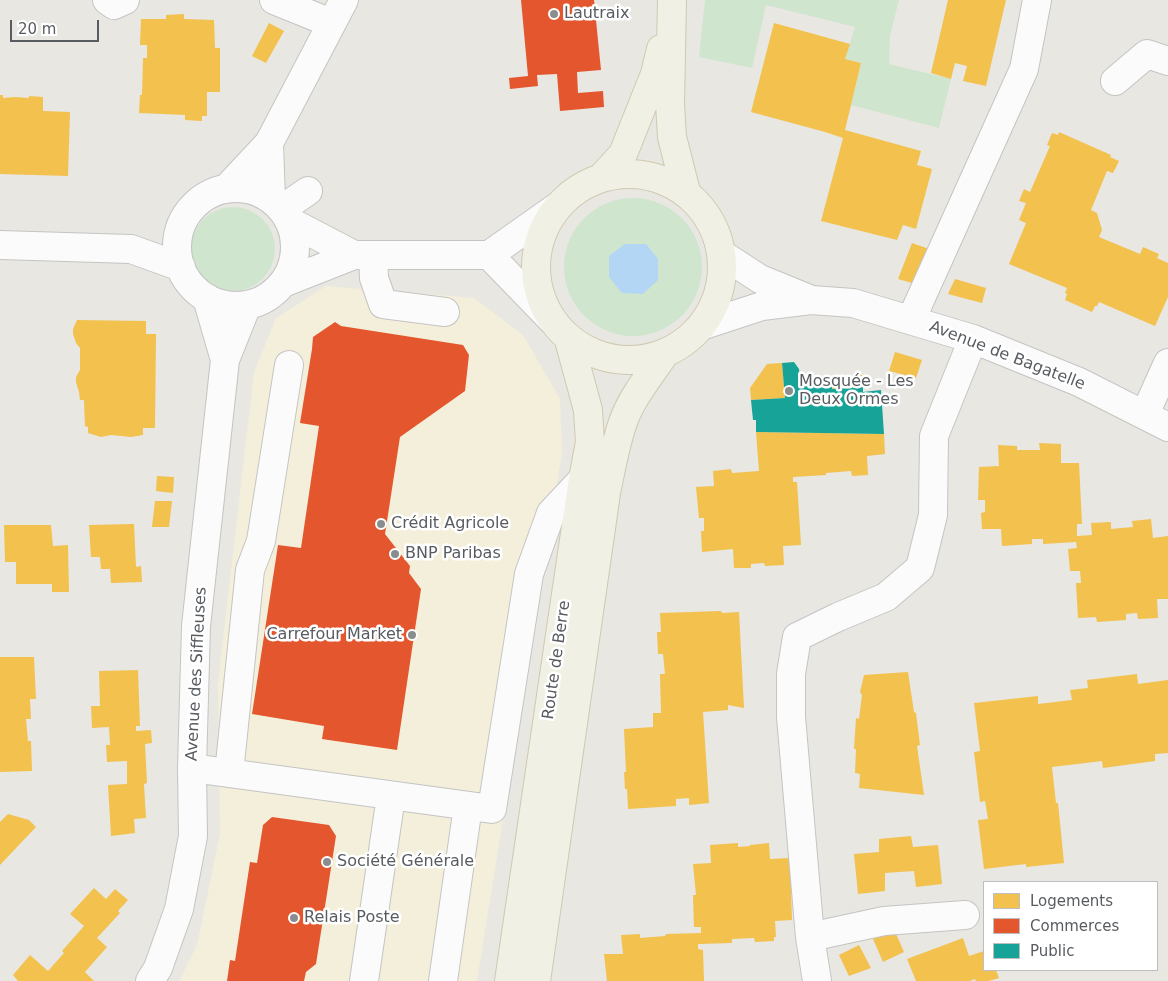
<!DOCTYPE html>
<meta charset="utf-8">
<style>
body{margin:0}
#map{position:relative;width:1168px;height:981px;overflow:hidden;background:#e8e7e2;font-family:"DejaVu Sans",sans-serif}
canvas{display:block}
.legend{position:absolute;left:983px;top:881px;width:175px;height:90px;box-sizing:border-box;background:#fff;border:1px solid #bcbebf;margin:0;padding:6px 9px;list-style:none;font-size:15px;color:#585c60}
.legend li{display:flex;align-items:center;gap:10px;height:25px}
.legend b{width:25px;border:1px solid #bcbebf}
.scale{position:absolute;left:10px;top:20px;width:89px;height:22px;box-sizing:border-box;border:2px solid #585c60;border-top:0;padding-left:6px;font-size:15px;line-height:18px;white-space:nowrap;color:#585c60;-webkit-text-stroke:4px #fff;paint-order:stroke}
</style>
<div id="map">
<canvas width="1168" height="981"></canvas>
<ul class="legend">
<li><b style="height:14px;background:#f2c14e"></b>Logements</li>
<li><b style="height:14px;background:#e4572e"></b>Commerces</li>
<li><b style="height:14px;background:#17a398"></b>Public</li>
</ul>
<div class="scale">20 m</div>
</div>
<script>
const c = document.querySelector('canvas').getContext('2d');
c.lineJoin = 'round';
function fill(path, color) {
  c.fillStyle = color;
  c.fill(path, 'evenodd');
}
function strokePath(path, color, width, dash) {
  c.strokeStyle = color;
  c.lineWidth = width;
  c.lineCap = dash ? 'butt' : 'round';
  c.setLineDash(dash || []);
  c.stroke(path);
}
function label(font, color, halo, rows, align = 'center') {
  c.font = font + ' "DejaVu Sans",sans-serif';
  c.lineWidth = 5;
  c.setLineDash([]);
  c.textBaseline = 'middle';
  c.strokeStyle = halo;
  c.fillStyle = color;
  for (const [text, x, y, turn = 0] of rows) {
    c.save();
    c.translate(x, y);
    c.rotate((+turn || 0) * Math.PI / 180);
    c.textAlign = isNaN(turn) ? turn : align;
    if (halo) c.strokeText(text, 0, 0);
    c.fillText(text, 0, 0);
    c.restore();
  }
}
fill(new Path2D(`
 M326,286L474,298L523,335L560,399L562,453L477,981H179L197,945L220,834L218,683L254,372L276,318Z`), '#f4efda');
fill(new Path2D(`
 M705,0H899L890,36L889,64L951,79L939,128L851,105L861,63L845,59L855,27L766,5L752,68L699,57Z
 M564 267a69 69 0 1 1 138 0a69 69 0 1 1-138 0Z
 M191 249a42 42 0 1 1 84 0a42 42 0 1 1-84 0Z`), '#cfe5ce');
fill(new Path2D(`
 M625,244H646L658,259V280L643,294L622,293L609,277V256Z`), '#b4d6f5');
fill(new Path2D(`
 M948,0H1006L986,86L963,81L967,66L955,63L951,79L931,73Z
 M184,14V19L214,20L215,48H220V92H207V116H202V121L185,120V115L139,113L140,95H142L143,58H147V45H140L141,19H166V15Z
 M269,23L284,31L266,63L252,56Z
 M774,23L850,44L845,59L861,63L845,130L921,151L917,165L932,169L916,229L903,225L897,240L821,221L843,138L825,132L751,112Z
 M0,95H3V98L15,97L29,98V96L43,97V111L70,112L68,176L0,174Z
 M1059,132L1111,155L1110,157L1119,161L1113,173L1107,171L1091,210L1097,213L1102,230L1099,237L1140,254L1143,247L1159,254L1157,258L1168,263V297L1155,326L1099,302L1097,306H1095L1092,312L1065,300L1067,294L1065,293L1067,288L1009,264L1026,223L1019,220L1026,203L1019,201L1024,189L1030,192L1050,146L1047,145L1052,133L1058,135Z
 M912,243L932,250L919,285L898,279Z
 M955,279L986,288L982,303L948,294Z
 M77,320L146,321V334H156L155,428H143V435L131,437L111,435L101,437L88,433V427L85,426L84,400H80L79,392L76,382V377L80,370V348L76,343L73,334V329Z
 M895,352L922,360L916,378L889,371Z
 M782,363L785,398L751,400L750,388L767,364Z
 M862,375L863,387L832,389L831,381L844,380V377Z
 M756,432L884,434L885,454L867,456L868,475L852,476L851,471L826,473V475L793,477V482H797L801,545L783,546L784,565L765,566L764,563L751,564V568H734L733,549L702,552L701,531H704V518H699L696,487L714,486L713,471L731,469L732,473L759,471Z
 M1039,443L1061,444V463H1079L1082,524H1077V536L1092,535L1091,523L1111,522V529L1133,527L1132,521L1151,519L1153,538L1168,536V599H1157L1158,618L1138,619L1137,613L1126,614V620L1097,622L1096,617L1078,618L1076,583H1081L1080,571H1070L1068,549L1077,548L1076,542L1043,544V539H1032V544L1002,546L1001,529H982L981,513L985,512V500H978L979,467L999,466L998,445L1017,446V450H1040Z
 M157,476L174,477L173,493L156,491Z
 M155,501H172L169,527H152Z
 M134,524L136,567L141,566L142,582L111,583L110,569H101L100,557H91L89,525Z
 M4,525H51L53,546L68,545L69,592H52V584H16V562H5Z
 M721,611L722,613L739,612L744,708L728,705V710L703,712L709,803L689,805V798L676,799V806L628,809L627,789H625L624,772H626L624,729L653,727V713H661L660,674H665L663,654H658L657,632H661L660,613Z
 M0,657H34L36,699H30L31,719H26L28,741H31L32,771L0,772Z
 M138,670L140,726H136V731L151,730L152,743L145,744L147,783L144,784L146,818L134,819L135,833L111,836L108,785L127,784V761L107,762L106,745H110L109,727L92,728L91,706H100L99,671Z
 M908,672L914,712L916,713L920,745L917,746L924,795L859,788L860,774L855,773L856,749H854L856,718L859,719L862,695L860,692L864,675Z
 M1137,674L1138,684L1168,680V753L1155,754V761L1103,768L1102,761L1052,767L1056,803H1058L1064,863L1026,867V864L984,869L978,820L988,819L985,801L980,802L974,752L980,751L974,703L1038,696V704L1072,700L1070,690L1088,688L1087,680Z
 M8,814L29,820L36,827L0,865V822Z
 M911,836L913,847L938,845L942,884L916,887L914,871L885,873V891L858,894L854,854L879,852V839Z
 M738,843V847L750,846V845L769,843L770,859L790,858L792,920L775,921L776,937H774V941L755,942L754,938L732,939V943L698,944V949L703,950L704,981H607L604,954H623L621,935L640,934V938L665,936L666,934L701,933V927H694L693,895H696L693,864L711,863L710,845Z
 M94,888L106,899L115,889L128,900L118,911L120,913L97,938L107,947L85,972L94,981H18L13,975L30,955L48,971L64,953L62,951L84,926L70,914Z
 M894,929L904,952L883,962L873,939Z
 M963,938L969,956L984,951V970H996L999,978L989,981H976L975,979L970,981H916L907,959Z
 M859,945L871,968L849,976L839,955Z`), '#f2c14e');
fill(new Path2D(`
 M521,0H594L601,70L577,72L578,93L603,91L604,107L560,111L557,74L537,75L538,86L510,89L509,78L528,76Z
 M335,322L341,326L463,345L469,355L465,391L400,437L385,534L410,566L409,573L421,589L397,750L322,739L324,726L252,714L278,545L301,548L319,426L300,423L312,349L313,337Z
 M272,817L329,825L336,836L316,964L306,972L304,981H227L230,960L235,961L250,862L257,863L263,825Z`), '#e4572e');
fill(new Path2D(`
 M794,362L799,369L800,378L831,376L832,389L863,387V392L881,390L884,434L756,432V420H753L751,400L785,398L782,363Z`), '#17a398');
const minor = new Path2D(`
 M107,0L114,5L125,0
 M274,0L331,23
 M1115,81L1147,54L1168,61
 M269,143L271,199
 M177 247a59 59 0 1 1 118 0a59 59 0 1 1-118 0Z
 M226,189L269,143L344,0
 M282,209L308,191
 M289,221L354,255
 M0,245L131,249L181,267
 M373,255L374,278L383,304L445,312
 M489,255L551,319
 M723,255L760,279L809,299
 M283,283L354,255H489L557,207
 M207,298L225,360
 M911,320L1024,69L1037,0
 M704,325L762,306L811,300L853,303L973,339L1079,382L1168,427
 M1145,414L1168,363
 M192,768L492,809L529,574L551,513L583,479
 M229,773L250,570L261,541L289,365
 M810,937L884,921L965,915
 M150,981L158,968L179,909L193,836L192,768L196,626L225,360L247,305
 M364,981L391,796
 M443,981L468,806
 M817,981L810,937L791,717V674L797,637L838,617L886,597L920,568L933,515L934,436L973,339`);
const major = new Path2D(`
 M672,0L670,104L672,137L686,192
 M536 267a93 93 0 1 1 186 0a93 93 0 1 1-186 0Z
 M602,177L623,154L655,74L661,49
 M509,981L583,479L590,442L588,410L569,340
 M536,981L606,493C611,469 615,445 623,422C632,397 649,377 663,356`);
strokePath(minor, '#c4c4c3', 30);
strokePath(major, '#d0c9b0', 30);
strokePath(minor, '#fcfbfb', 28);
strokePath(major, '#f0f0e5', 28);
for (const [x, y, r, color] of [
 [554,14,5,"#8a8d8e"],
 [789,391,5,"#8a8d8e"],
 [381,524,5,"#8a8d8e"],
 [395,554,5,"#8a8d8e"],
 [412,635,5,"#8a8d8e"],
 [327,862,5,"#8a8d8e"],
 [294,918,5,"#8a8d8e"]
]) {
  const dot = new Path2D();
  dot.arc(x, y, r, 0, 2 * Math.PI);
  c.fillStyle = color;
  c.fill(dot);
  strokePath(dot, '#fff', 2);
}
label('16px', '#585c60', '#fff', [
 ["Lautraix",564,14],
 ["Mosquée - Les",799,382],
 ["Deux Ormes",799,400],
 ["Crédit Agricole",391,524],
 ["BNP Paribas",405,554],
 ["Carrefour Market",402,635,"right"],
 ["Société Générale",337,862],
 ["Relais Poste",304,918]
], 'left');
label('16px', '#585c60', '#fff', [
 ["Avenue de Bagatelle",1007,356,21],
 ["Route de Berre",557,660,-82],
 ["Avenue des Siffleuses",197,674,-87]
]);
</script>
